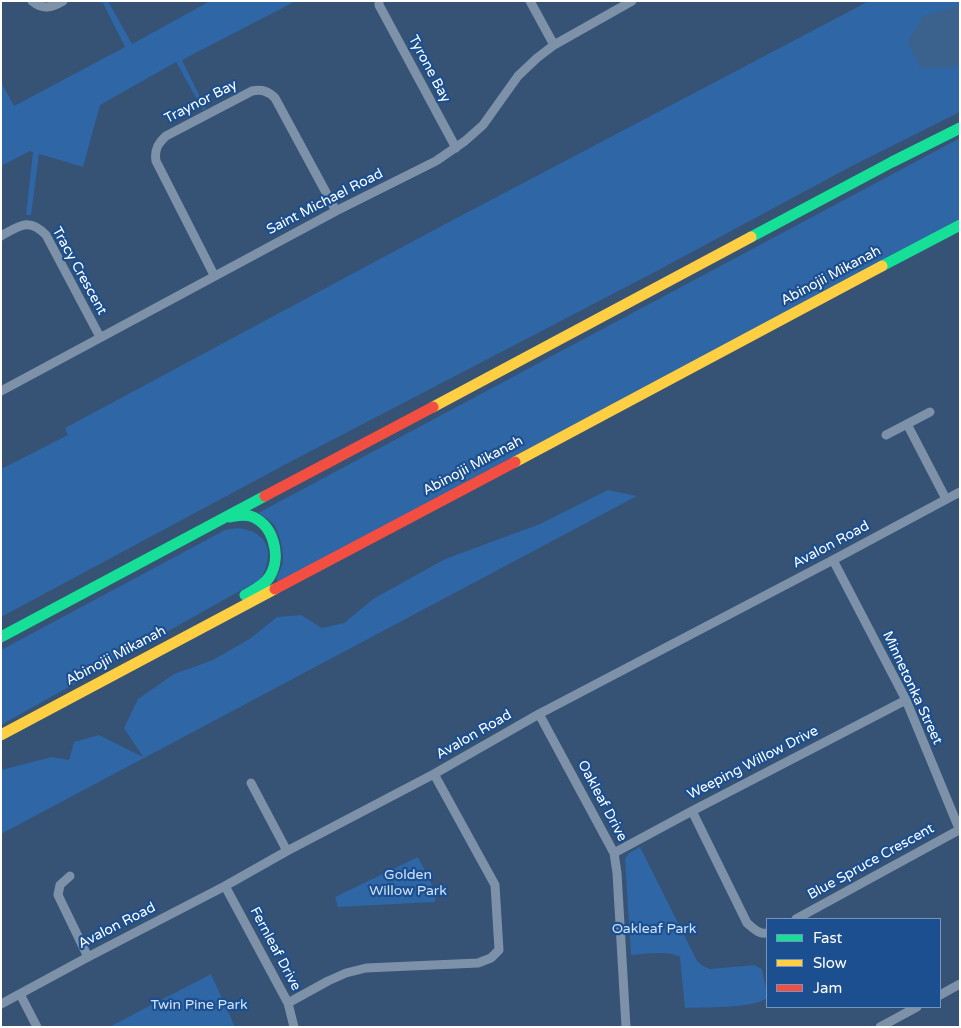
<!DOCTYPE html>
<style>
body{margin:0}
#map{position:relative;width:961px;height:1028px;overflow:hidden;background:#365274;font-family:"Varela Round",sans-serif}
canvas{display:block}
.frame{position:absolute;inset:0;border:2px solid #fff;pointer-events:none}
.legend{position:absolute;left:766px;top:918px;width:175px;height:90px;box-sizing:border-box;background:#1b4f8f;border:1px solid #7695bc;margin:0;padding:6px 9px;list-style:none;font-size:15px;color:#fff}
.legend li{display:flex;align-items:center;gap:10px;height:25px}
.legend b{width:25px;border:1px solid #7695bc}
</style>
<div id="map">
<canvas width="961" height="1028"></canvas>
<div class="frame"></div>
<ul class="legend">
<li><b style="height:6px;background:#16e098"></b>Fast</li>
<li><b style="height:6px;background:#ffcf43"></b>Slow</li>
<li><b style="height:6px;background:#f24e42"></b>Jam</li>
</ul>
</div>
<script>
const c = document.querySelector('canvas').getContext('2d');
c.lineJoin = 'round';
function fill(path, color) {
  c.fillStyle = color;
  c.fill(path, 'evenodd');
}
function strokePath(path, color, width, dash) {
  c.strokeStyle = color;
  c.lineWidth = width;
  c.lineCap = dash ? 'butt' : 'round';
  c.setLineDash(dash || []);
  c.stroke(path);
}
function label(font, color, halo, rows, align = 'center') {
  c.font = font + ' "Varela Round",sans-serif';
  c.lineWidth = 4.5;
  c.setLineDash([]);
  c.textBaseline = 'middle';
  c.strokeStyle = halo;
  c.fillStyle = color;
  for (const [text, x, y, turn = 0] of rows) {
    c.save();
    c.translate(x, y);
    c.rotate((+turn || 0) * Math.PI / 180);
    c.textAlign = isNaN(turn) ? turn : align;
    if (halo) c.strokeText(text, 0, 0);
    c.fillText(text, 0, 0);
    c.restore();
  }
}
fill(new Path2D(`
 M102,1H108L132,44L210,1H296L182,60L206,109L203,110L176,62L100,105L83,167L39,154L31,215H26L33,152L30,151L1,166V82L14,106L125,47Z
 M869,1H960V112L850,167L653,273L290,462L1,617V469L68,435L65,428L432,231Z
 M960,138V219L278,582L276,578C279,572 283,566 283,560C284,551 279,532 274,525C270,520 264,516 258,513Z
 M608,490L637,496L1,834V770L52,757L69,760L74,742L99,735L143,757L124,728L138,699L174,674L213,660L251,638L277,617L301,615L322,628L344,623L373,599L445,559L540,524Z
 M237,528C269,531 275,553 261,579L1,725V650L225,530Z
 M640,847L697,961L703,966L710,969L754,965L762,969L766,989L767,998C752,1009 704,1007 685,1008L680,957C666,950 647,954 631,955L625,859L629,853Z
 M418,857L435,891V902L338,907L335,897Z
 M211,974L235,1027H109Z`), '#2f66a5');
fill(new Path2D(`
 M960,6V62L951,68H920L908,42L923,16Z`), '#3b618d');
strokePath(new Path2D(`
 M32,1C43,10 51,8 63,1
 M379,1V5L456,148
 M530,1L554,45
 M1,236C19,226 29,217 46,235L100,337
 M214,275L156,161C154,150 158,143 166,136L252,91C262,89 268,91 275,98L336,211
 M1,391L336,211L436,161L465,141L483,125L518,76L537,58L554,45L632,1
 M907,424L946,499
 M886,435L930,412
 M833,560L906,700L960,831
 M539,714L614,853L617,873L626,1027
 M251,783L287,851
 M692,811L747,923C753,928 759,935 767,933
 M614,853L692,811L906,700
 M70,876L60,885L58,895L88,957
 M225,886L288,1003L294,1027
 M796,919L959,830
 M20,994L37,1027
 M940,995L960,984
 M288,1003L328,981L346,973L366,968L478,963L491,958L499,950L495,885L434,774
 M1,1004L88,957L225,886L287,851L434,774L539,714L833,560L960,492
 M880,1027L917,1007`), '#7d92a8', 9);
strokePath(new Path2D(`
 M751,237L892,162L960,128
 M882,266L960,225
 M230,517C236,516 243,514 250,516C273,523 282,556 270,576C265,585 254,590 245,595
 M1,637L265,496`), '#16e098', 11);
strokePath(new Path2D(`
 M433,407L751,237
 M515,462L882,266
 M1,735L275,589`), '#ffcf43', 11);
strokePath(new Path2D(`
 M265,496L433,407
 M275,589L515,462`), '#f24e42', 11);
label('14px', '#fff', '#1b4f8f', [
 ["Tyrone Bay",429,69,62],
 ["Traynor Bay",201,102,-27],
 ["Saint Michael Road",325,202,-27],
 ["Tracy Crescent",79,271,61],
 ["Abinojii Mikanah",831,276,-28],
 ["Abinojii Mikanah",473,466,-28],
 ["Avalon Road",831,545,-28],
 ["Abinojii Mikanah",116,656,-28],
 ["Minnetonka Street",912,688,65],
 ["Avalon Road",474,735,-30],
 ["Weeping Willow Drive",753,763,-27],
 ["Oakleaf Drive",602,801,62],
 ["Blue Spruce Crescent",871,862,-29],
 ["Avalon Road",117,926,-27],
 ["Fernleaf Drive",275,949,62]
]);
label('14px', '#cfe3fa', '#1b4f8f', [
 ["Golden",408,875],
 ["Willow Park",408,891],
 ["Oakleaf Park",654,929],
 ["Twin Pine Park",199,1005]
]);
</script>
